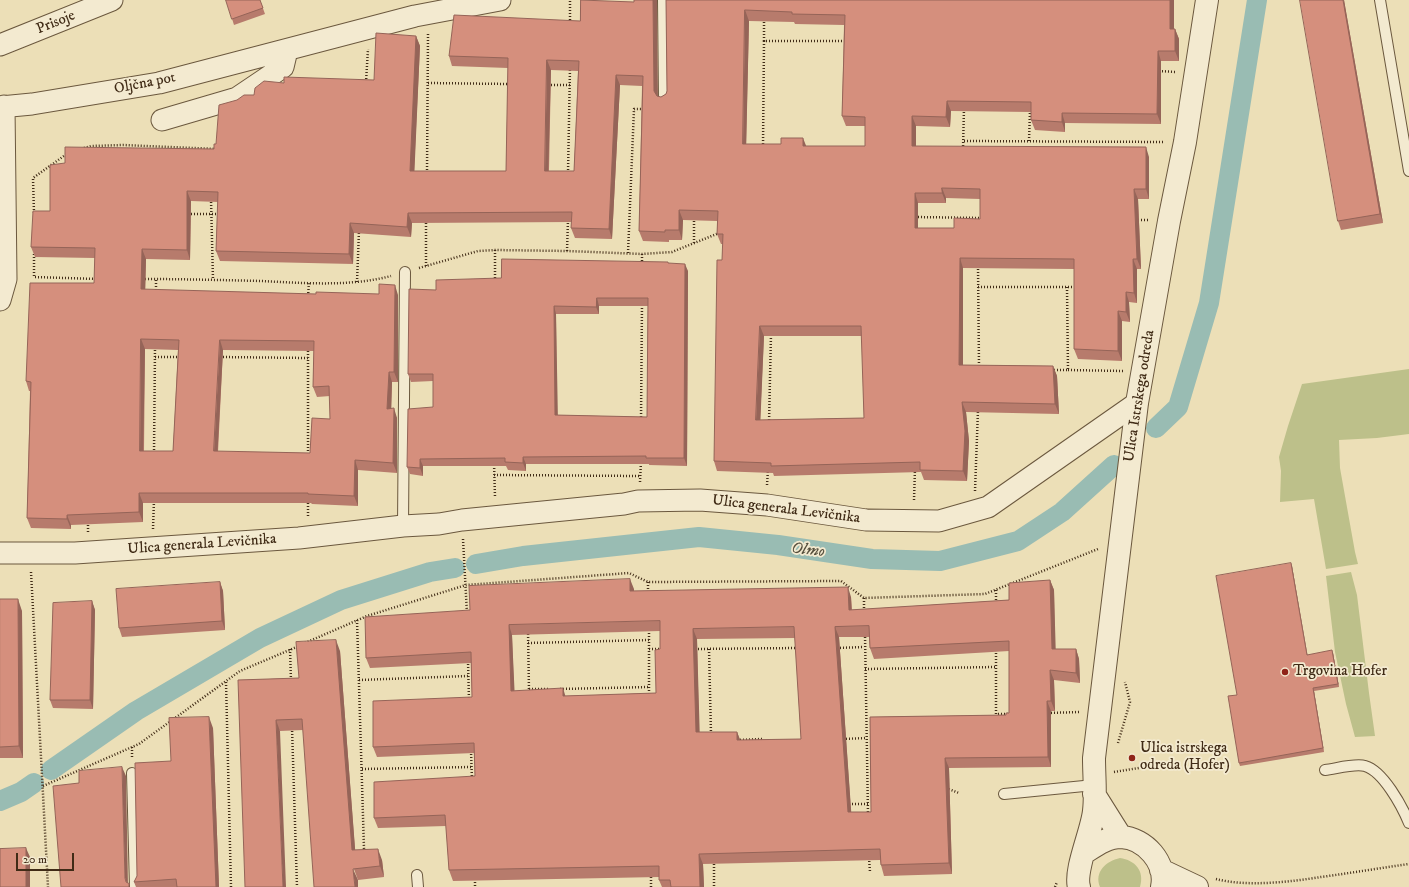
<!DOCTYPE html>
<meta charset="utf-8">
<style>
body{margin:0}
#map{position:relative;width:1409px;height:887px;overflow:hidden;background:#ecdfb7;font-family:"IM FELL DW Pica",serif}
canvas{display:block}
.scale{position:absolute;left:16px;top:853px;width:58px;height:18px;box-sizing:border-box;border:2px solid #402b16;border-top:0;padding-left:5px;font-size:12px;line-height:14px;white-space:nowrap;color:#402b16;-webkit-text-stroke:3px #f3ead0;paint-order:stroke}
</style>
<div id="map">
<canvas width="1409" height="887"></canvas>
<div class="scale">20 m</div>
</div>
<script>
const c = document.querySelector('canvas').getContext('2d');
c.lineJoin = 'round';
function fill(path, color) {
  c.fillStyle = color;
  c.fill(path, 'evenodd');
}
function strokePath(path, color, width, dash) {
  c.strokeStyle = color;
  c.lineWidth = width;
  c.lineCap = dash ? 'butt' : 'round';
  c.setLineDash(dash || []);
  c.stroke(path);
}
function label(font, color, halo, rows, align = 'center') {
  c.font = font + ' "IM FELL DW Pica",serif';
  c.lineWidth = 3.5;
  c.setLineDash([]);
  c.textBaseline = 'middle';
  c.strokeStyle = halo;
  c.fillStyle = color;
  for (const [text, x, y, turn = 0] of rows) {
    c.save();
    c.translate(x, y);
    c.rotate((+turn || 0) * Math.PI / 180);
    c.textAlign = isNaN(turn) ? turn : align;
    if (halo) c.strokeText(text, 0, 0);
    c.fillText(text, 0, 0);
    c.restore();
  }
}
fill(new Path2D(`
 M1409,369V434L1377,438L1339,440L1340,468L1355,552L1358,564L1326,569L1314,499L1280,502L1281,471L1279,457L1288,426L1302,384Z
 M1351,572L1357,595L1369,693L1375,736L1355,737L1346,704L1335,652L1326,576Z
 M1120,858C1135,860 1145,871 1140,887H1100C1094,872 1106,861 1120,858Z`), '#bdc08a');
strokePath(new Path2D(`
 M1156,428L1178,407L1209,303L1257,0
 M476,564L523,556L699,537L778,545L872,559L940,561L1018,541L1062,512L1114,465
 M51,770L136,711L260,638L341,600L430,572L455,568
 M0,801L21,792L34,783`), '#99bcb3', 20);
const service = new Path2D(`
 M663,0L664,101
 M1380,0L1409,171
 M403,526L405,272
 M1325,770C1335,769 1355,763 1365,766C1383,771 1402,806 1409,823
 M132,773L135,887
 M1004,794L1094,785
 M417,875L418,887`);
const minor = new Path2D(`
 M0,45L112,0
 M0,107L32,104L159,83L415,16L500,0
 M162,120L237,98L283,67L287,50
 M0,300L6,279L4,106
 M0,553H75L299,538L403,526L439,524L462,520L624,504L638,501L700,500L767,505L866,520L939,521L988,507L1137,403`);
const tertiary = new Path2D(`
 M1094,794L1121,837
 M1084,853C1095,846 1107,837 1121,837C1145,838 1167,863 1162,887
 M1161,870L1197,887
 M1079,887C1074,870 1092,831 1094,811C1096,794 1094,776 1094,758L1137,403L1169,221L1185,142L1207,0`);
strokePath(service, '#6b583e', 12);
strokePath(minor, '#6b583e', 23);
strokePath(tertiary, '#6b583e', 24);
strokePath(new Path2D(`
 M764,19V41
 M570,23V0
 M1159,71L1176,72
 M366,82L368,49
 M428,83L509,84
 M548,85H570
 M964,141L1165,142
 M1029,141L1030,110
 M763,147L764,41H847
 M84,148L91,146L123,145L217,149
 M963,149L964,108
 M427,173L428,34
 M568,173L570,68
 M211,199L213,280
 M34,213L33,178L68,153
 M188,214H221
 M915,217L982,218
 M1135,220H1148
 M694,243V217
 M567,251L568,220
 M628,253L634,109H645
 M34,254V277L97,279
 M642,264V254
 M426,266V220
 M978,266L979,367
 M419,268L478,251L495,250L567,251L642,254L672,252L719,233
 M142,279C182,279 221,280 261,281C304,283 349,287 391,276
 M495,281V250
 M357,282L359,231
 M978,287H1076
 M156,293V279
 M308,296L309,283
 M155,357H181
 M220,357L308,358
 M1051,370H1068L1067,287
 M1068,370L1123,371
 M641,420L642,303
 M769,423L771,334
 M154,453L155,348
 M308,454V347
 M494,462L495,497
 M494,475L641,476
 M640,482L641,461
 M767,485L768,470
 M975,491L978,410
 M914,500L915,469
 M308,516V501
 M153,529L154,500
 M88,532V521
 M463,539L467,614
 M31,572L48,887
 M648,582V593
 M864,598V611
 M996,603V589
 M357,620L364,849
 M649,630V695
 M528,631L529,692
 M865,634L868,815
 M305,643L367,616L466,585L629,573L648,582L841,581L864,598L985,594L1098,549
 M528,643L649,640
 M837,648L863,647
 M290,649L291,681
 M649,649H662
 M695,649L798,648
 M709,649L711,734
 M996,650V714H1009
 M468,661L469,700
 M865,669L996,667
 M359,680L468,676
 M226,682L231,887
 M529,689H549
 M560,689L649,687
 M1048,713L1079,712
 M292,728L297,887
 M843,739L867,738
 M737,740L762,739
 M1118,743L1130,702L1125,682
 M132,747V759
 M471,751L472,780
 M362,769L471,767
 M1114,772L1151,766
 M43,786L139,744L240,671L299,646
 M946,788L959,793
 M849,804H868
 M869,858L870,872
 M714,861V887
 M651,874V887
 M475,879V887
 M1216,879C1247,887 1289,882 1321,877C1351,873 1380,868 1409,864
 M1055,887L1057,882`), '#402b16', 2.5, [1, 2]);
strokePath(service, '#f3ead0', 10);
strokePath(minor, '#f3ead0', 21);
strokePath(tertiary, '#f3ead0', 22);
fill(new Path2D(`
 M226,0H260L265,14L234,25Z
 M634,0H657V97H661L666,94L667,91L666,0H1174V29H1175L1179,39V61H1161V124L1065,123V132L1035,130L1031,120V112L951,111L950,127L916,126V147L1149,157V199H1138L1141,269H1137V303L1129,302L1130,322L1122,321V361L1078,359L1074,349V269L963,268V365L1053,366L1057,376L1059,414L966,412L969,441L967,481L924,480L921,472L774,476L773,473L717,471L714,461L723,244H721L717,234V221L683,220L682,240H669V242L643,241L639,231L642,86L620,85L612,239L575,238L571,228L572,222L412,223L411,237L354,233L353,264L220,261L216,251L218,202L191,201L190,260L146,259L145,290L316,294L398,295V382H392L391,408L397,418V473L358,470V506L312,504L311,503H143V522L71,525V529L31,528L27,518L30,391H29L26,381L94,283L95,258L35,257L31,247L50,211L214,149L216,144L254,95L284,83L374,80L416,36L420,46L414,171H506L508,68L452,66L449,56L580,21L634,2ZM749,21L794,22L795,24L844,25L842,116L846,126H865V146H806L746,144ZM551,70L578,71L574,171H549ZM946,198L980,199V219L954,228H918V203H946ZM764,336H862L864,418L760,420ZM145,349L178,350L173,451H144ZM223,350L314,351L313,387L317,397L330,396V419L310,453L218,452Z
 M1344,0L1383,223L1341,230L1338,221Z
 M668,263L688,271L687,466L649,465V464H526V471L508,470L506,466H423V476L410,474L407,467L433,407V381L411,382L408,374L501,278ZM599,306H648L647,417L557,415L556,314H599Z
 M1291,563L1292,566L1307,655L1333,653L1339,687L1314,691L1324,752L1240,766L1239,763L1237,695Z
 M1050,580L1054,590L1055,649H1076L1079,659L1080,683L1054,680L1055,711H1051V767L949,768L952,874L884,876L881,865L880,860L703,864L704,887H662L659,880V877L453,881L449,870L446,826L378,828L374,818L475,776L474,753L377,757L373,747L472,697L471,663L370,668L366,658L470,610L634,589V591L851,597L852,610L1009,600ZM660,631V649L656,693L566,696L514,691L512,635ZM839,637H869L870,648L874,659L1009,651V713L1006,715L870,717L871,812H851ZM795,638L801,739L740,740L737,732H699L697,639Z
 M220,582L223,591L225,630L122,637L119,628Z
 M0,599L22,611L23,758H0Z
 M92,601L95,610L93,709L53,708L50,700Z
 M340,651L355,850L382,860L384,877L358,880L303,730L280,731L238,680L299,678Z
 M213,728L219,887H136L134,882L137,876L171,761Z`), '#b77b6c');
fill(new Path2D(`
 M653,0H657L658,101L654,91Z
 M1170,0H1174V39L1170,29Z
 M1343,0H1344L1383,223L1380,214Z
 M745,10L749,21L746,154L743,144Z
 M1175,29L1179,39V61L1175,51Z
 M416,36L420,46L414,181L410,171Z
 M1158,51L1161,61V124L1157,114Z
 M547,60L551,70L548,181L545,171Z
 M616,75L620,85L612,239L609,229Z
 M947,101L951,111L950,127L946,117Z
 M1062,113L1065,123V132L1062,122Z
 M912,116L916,126V157L912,146Z
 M803,138L807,148L803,146Z
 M1146,147L1149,157V199L1146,189Z
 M942,188L946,198V203L942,193Z
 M1134,189L1138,199L1141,269L1137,259Z
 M187,191L191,201L190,260L187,250Z
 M915,193L918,203V238L915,228Z
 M679,210L683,220L682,240L679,230Z
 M408,213L412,223L411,237L407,227Z
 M350,223L354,233L353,264L349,254Z
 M142,249L146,259L145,299L141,289Z
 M960,258L963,268V375L959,365Z
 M1133,259L1137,269V303L1134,293Z
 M685,264L688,271L687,466L684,458Z
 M395,285L398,295V382L394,372Z
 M1126,292L1129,302L1130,322L1126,312Z
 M597,298L599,306V314L596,307Z
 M554,306L556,314L558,423L555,415Z
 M1118,311L1122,321V361L1118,351Z
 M760,326L764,336L760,430L756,420Z
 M141,339L145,349L143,461L140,451Z
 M220,340L223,350L217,461L214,451Z
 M1053,366L1057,376L1059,414L1055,404Z
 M389,372L392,382L391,419L387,409Z
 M962,402L966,412L969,441L967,481L963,471Z
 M394,408L397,418V473L393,463Z
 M523,457L526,464V471L523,463Z
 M420,459L423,466V476L420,468Z
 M355,460L358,470V506L354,496Z
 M139,493L143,503V522L139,512Z
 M67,515L71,525V529L67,519Z
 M1291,563L1292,566L1308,658L1307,655Z
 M630,579L634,589V601L630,591Z
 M1050,580L1054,590L1056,660L1052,649Z
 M220,582L223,591L225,630L222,621Z
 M848,587L851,597L852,620L849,610Z
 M18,599L22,611L23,758L19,746Z
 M92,601L95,610L93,709L90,700Z
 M509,625L512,635L515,701L511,691Z
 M835,627L839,637L852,823L848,812Z
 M693,629L697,639L700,743L696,732Z
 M336,640L340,651L356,861L352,850Z
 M1076,649L1079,659L1080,683L1076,673Z
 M1332,650L1333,653L1339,687L1338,684Z
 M1050,670L1054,680L1055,711L1051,701Z
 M563,688L566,698L563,696Z
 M1313,688L1314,691L1324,752L1323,748Z
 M1047,701L1051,711V767L1048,757Z
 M209,717L213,728L219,887H216Z
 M276,720L280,731L286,887H283Z
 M737,732L741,742L737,740Z
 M945,758L949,768L952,874L949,863Z
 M122,767L126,776L128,887L125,878Z
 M26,848L30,857V887H26Z
 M378,849L382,860L384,877L380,866Z
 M699,854L703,864L704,887H700Z
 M353,869L358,880V887H355Z`), '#956458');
const building = new Path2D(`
 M226,0H260L263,8L232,19Z
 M581,0L634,2V0H653L654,91L657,96L661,97L666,94L667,91L666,0H1170V29H1175V51H1158L1157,114L1062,113V122L1031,120V102L947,101L946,117L912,116V146L1146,147V189H1134L1137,259H1133L1134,293L1126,292V312L1118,311V351L1074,349V259L960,258L959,365L1053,366L1055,404L962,402L965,431L963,471L920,470V462L771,466V463L714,461L717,260H722L723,234H717L718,211L679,210V230H665V232L639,231L643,76L616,75L609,229L571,228L572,212L408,213L407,227L350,223L349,254L216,251L218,192L187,191V250L142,249L141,289L316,294V292L379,294V284L395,285L394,372H389L387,409L394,408L393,463L355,460L354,496L308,494V493H139V512L67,515V519L27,518L31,382L26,381L30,283H94L95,248L31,247L33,211H50V165L65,163V147L214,149V144H216L219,105L237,100L244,95H254L255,88L264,81L284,83V77L374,80L376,33L416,36L410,171H506L508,58L449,56L454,15L580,21ZM745,10L792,12V14L845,15L842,116L865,117V146H803V138H781V144H743ZM547,60L579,61L574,171H545ZM942,188L980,189V219L954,218V228H915V193H942ZM760,326H861L864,418L756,420ZM141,339L179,340L173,451H140ZM220,340L314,341L313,387L329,386L330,419L312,418L310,453L214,451Z
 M1300,0H1343L1380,214L1338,221Z
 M502,259L668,262V263L685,264L684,458H646V456L523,457V463L505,462V458L420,459V468L407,467L408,409L433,407V374H408L409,289L436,290V280L501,278ZM597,298H648L647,417L555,415L554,306L596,307Z
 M1291,563L1307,655L1332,650L1338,684L1313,688L1323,748L1239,763L1228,696L1237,695L1216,576Z
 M630,579V591L848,587L849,610L1009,600V583L1050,580L1052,649H1076V673L1050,670L1051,701H1047L1048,757L945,758L949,863L881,865L880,849L699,854L700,887H671L670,880H659V866L449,870L445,815L374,818V782L475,776L474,743L373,747V701L472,697L471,652L366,658L365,617L470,610L469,586ZM660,621V649L655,650L656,693L563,696V688L511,691L509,625ZM869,626L870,648L1009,641V713H1006V715L870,717L871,812H848L835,627ZM794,627L801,739L737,740V732H696L693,629Z
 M220,582L222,621L119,628L116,589Z
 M0,599H18L19,746L0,747Z
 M92,601L90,700H50L53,603Z
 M336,640L352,850L378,849L380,866L353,869L355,887H314L302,719L276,720L283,887H245L238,680L299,678L296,642Z
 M209,717L216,887H177L176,879L134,882L137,876L135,763L171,761L169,718Z
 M122,767L125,878L126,882L130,884H129V887H61L53,786L79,783V771Z
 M26,848V887H0V849Z`);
fill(building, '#d58f7d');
strokePath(building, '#956458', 1);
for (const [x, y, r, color] of [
 [1285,672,4,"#8f2418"],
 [1132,758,4,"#8f2418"]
]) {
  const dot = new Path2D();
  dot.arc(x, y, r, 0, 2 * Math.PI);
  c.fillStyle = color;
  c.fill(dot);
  strokePath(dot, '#f3ead0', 1.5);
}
label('15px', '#402b16', '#f3ead0', [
 ["Prisoje",56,23,-22],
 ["Oljčna pot",145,84,-11],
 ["Ulica Istrskega odreda",1140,396,-81],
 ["Ulica generala Levičnika",786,510,7],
 ["Ulica generala Levičnika",202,545,-4]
]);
label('15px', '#402b16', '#f3ead0', [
 ["Trgovina Hofer",1293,672],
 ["Ulica istrskega",1140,749],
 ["odreda (Hofer)",1140,766]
], 'left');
label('italic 16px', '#564f3d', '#f3ead0', [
 ["Olmo",808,551,7]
]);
</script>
